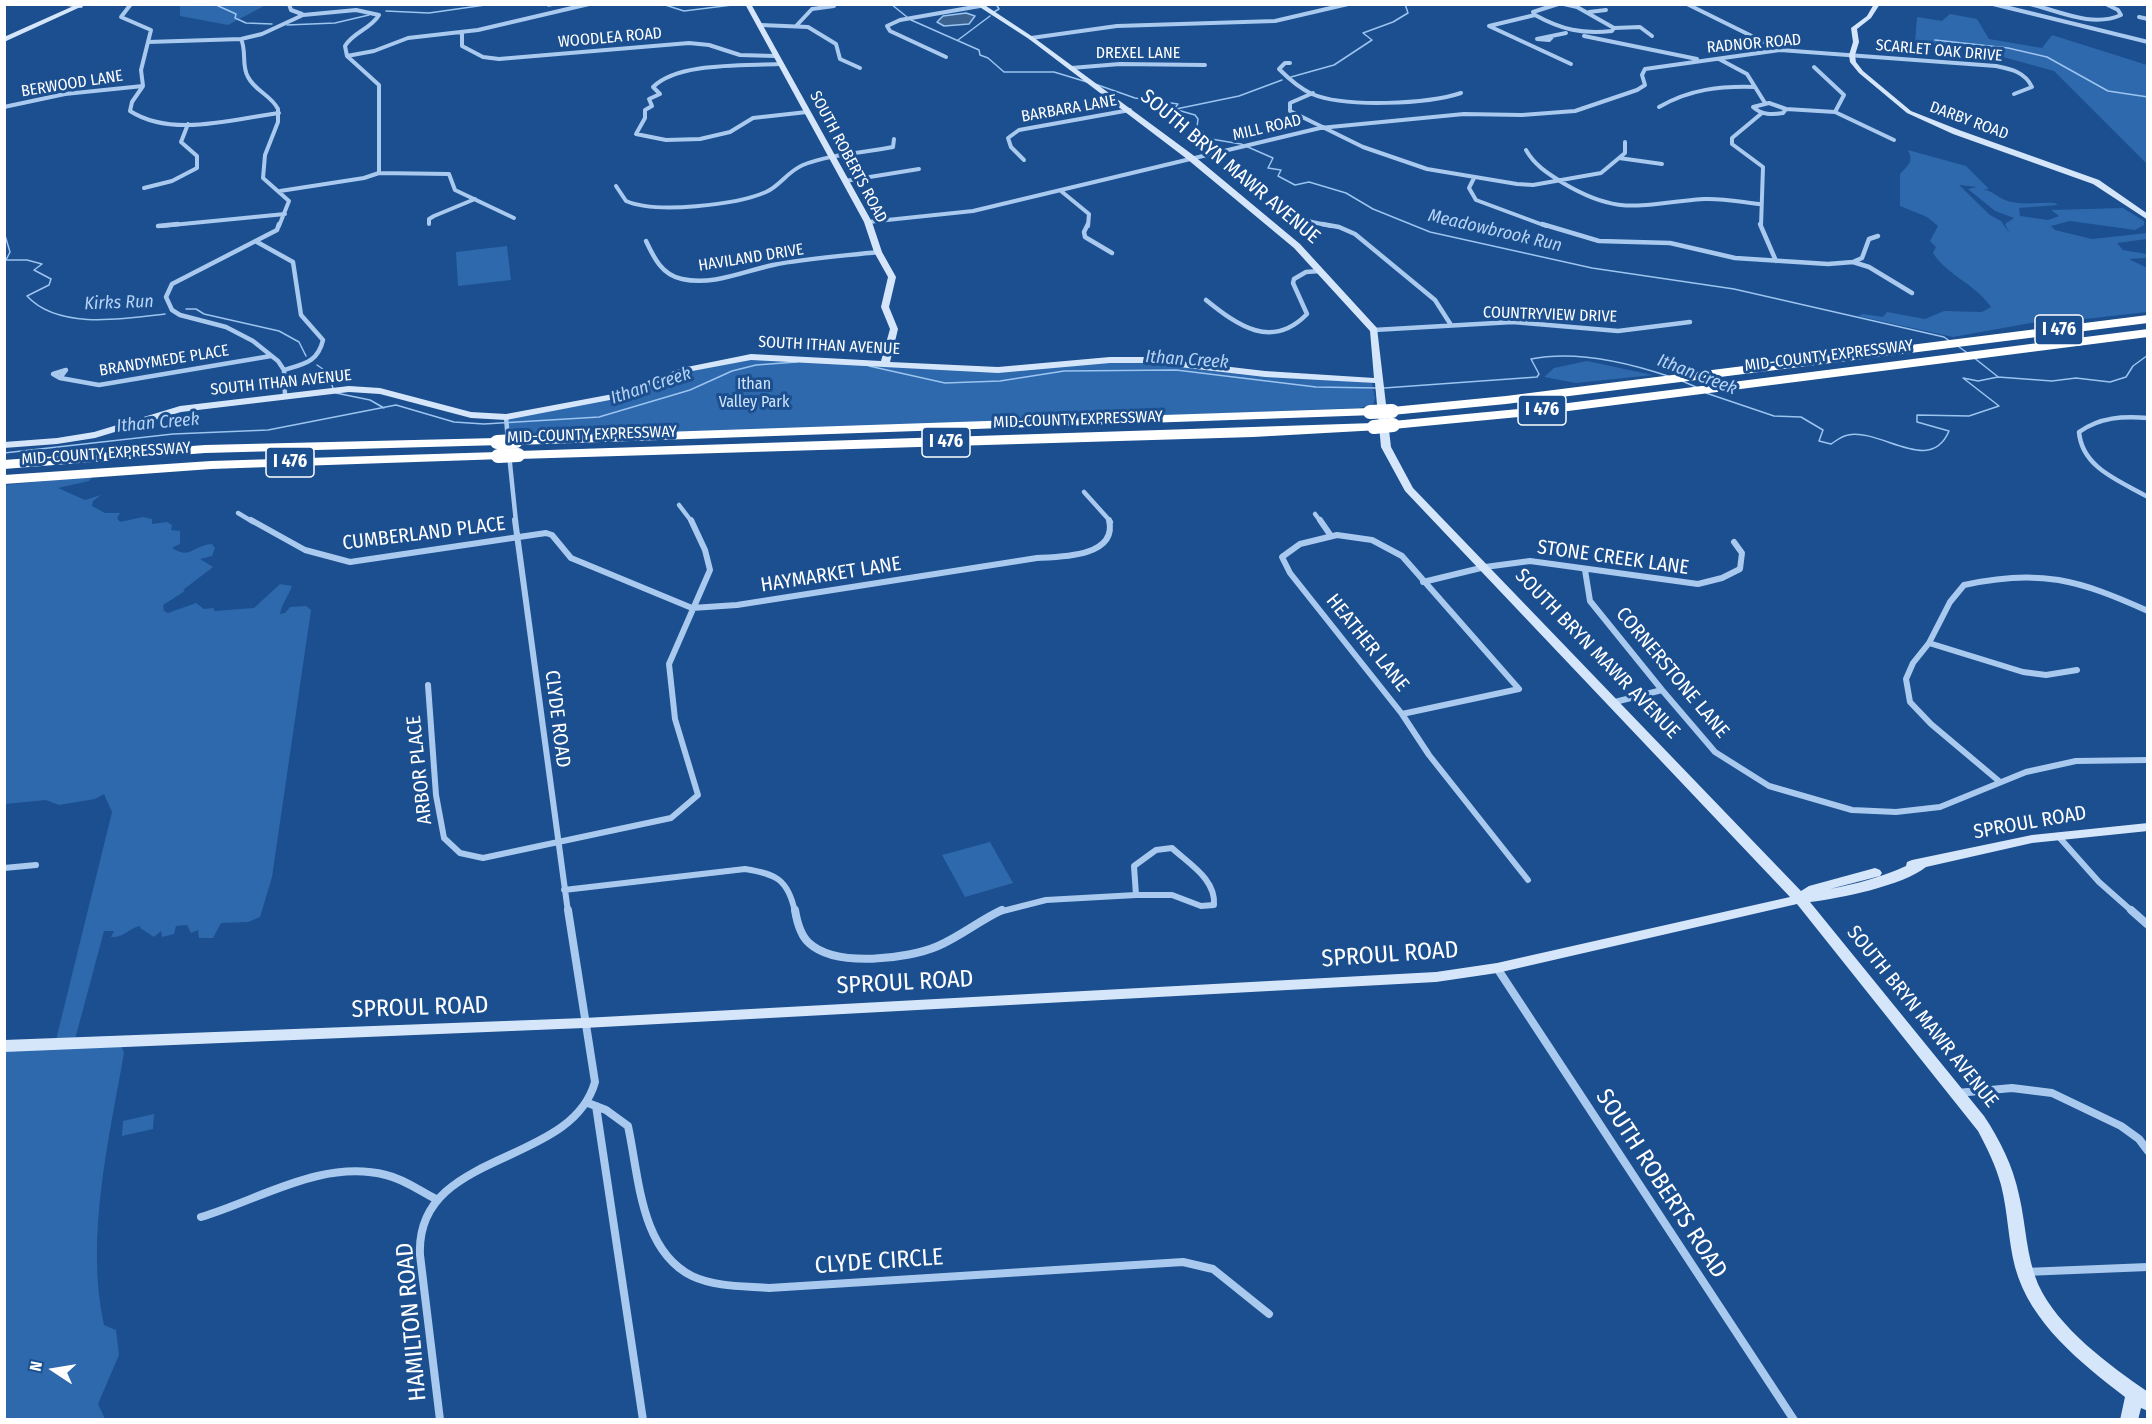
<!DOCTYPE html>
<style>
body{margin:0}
#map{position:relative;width:2152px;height:1424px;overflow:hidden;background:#1b4f8f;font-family:"Fira Sans Condensed",sans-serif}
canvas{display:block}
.frame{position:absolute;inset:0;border:6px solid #fff;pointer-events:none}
.north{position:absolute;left:24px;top:1340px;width:60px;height:60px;-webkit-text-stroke:4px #1b4f8f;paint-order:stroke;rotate:282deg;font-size:16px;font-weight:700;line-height:24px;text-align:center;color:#fff}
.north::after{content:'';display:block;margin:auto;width:21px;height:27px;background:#fff;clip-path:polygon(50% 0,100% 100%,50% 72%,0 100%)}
</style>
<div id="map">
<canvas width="2152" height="1424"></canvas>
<div class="frame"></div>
<div class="north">N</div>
</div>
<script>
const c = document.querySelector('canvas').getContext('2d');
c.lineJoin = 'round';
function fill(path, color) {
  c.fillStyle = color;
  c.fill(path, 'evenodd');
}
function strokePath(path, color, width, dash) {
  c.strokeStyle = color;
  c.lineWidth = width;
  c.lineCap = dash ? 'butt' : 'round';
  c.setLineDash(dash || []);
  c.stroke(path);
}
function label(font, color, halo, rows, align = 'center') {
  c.font = font + ' "Fira Sans Condensed",sans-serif';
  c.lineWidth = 6;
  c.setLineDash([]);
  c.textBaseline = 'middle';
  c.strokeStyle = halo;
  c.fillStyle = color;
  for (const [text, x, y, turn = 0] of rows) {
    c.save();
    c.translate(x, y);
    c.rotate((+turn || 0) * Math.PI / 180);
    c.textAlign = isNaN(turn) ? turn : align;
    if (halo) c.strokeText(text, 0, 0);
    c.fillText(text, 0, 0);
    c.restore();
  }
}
fill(new Path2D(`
 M180,5V4L266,5L228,25L180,16Z
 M1950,14L1977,19L1989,39L2042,48L2052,35L2147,65V164L2054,71L1981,51L1915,43L1917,17L1942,21Z
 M1908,150L1966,166L1989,189H1983C1992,191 1996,196 2005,200C2021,206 2038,202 2055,203L2058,205L2019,208L2020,216L2048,220L2059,216L2051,210L2123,208L2144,221V225L2135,230L2070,221L2051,226L2055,230L2092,239L2147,233V239L2117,243L2123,250L2147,254V258L2129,259L2147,268V312L2085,319L2070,316L1953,337L1858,316L1863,314L1883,317L1887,312L1925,319L1944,311L1982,312L1991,307C1975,284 1947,275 1933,253L1936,247L1930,241L1938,226L1927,217L1900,206V174C1908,165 1914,162 1908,150ZM1959,185L1977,187L1968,189L1995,211L2014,218L2005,224L2010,234L2001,221L1990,215Z
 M507,246L511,280L458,286L456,252Z
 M751,357L998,370L1110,360L1372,383L1375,398L1373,405L1358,408L504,441L506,417L615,396L685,370Z
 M1587,361L1653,375L1576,383L1544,377L1554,368Z
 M93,476L89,481L58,488L85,500L101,495L93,501L92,506L105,513H120L117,518L120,522L143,517L152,519V524L167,522L172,525L171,530L180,531V544L172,548C191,560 193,545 212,544L215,548L212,556L200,559L213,567L183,590L185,591L163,605L164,611L168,613L196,603L204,609L214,608V611L254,608L280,584L292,586C288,597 282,603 280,614L285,613L290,607L306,606L311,610L272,877L260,917L248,922L221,923L213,938H199L198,930L191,933L187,925L176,926L174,934L162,937L161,931L154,937L140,928L141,926C129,927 125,938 111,937L114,931H104L74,1043L120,1042L124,1053C109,1139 85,1238 104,1325L116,1330L119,1355L98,1404L105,1419H5L4,1046L55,1044L112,812L104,794L95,799L59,805L46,800L5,804V485Z
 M990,842L1013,883L965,897L942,855Z
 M154,1114L153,1129L122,1136L123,1121Z`), '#2e69ad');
const water = new Path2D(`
 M966,13L975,16L969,24L944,26L937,22L943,16Z`);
fill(water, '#3c6290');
strokePath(water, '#9cc4f0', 1.5);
strokePath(new Path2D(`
 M214,4L236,14L235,18L246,23L272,24
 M662,4L684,11L740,4
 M891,4L907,17
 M548,6L562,4
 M386,11L429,13L492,4
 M994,12L999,9L996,4
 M911,20L979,50L980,55L988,58L1004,72H1054L1087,82
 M287,25L335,23L369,15
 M958,40L990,16
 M1935,40L2008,48L2047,57L2108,91L2148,97
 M1291,77L1334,65L1372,40L1363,33L1393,22L1408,13L1405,4
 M1095,84L1135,98L1178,104L1174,109
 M1174,109L1195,115L1198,119L1197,127L1211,139L1241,144L1273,158L1268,168L1281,170L1278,176L1295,185L1309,182L1346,193L1373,209L1430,232L1592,268L1734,289L1944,337L1951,342
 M1176,109L1239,96L1282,80
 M4,232L10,252L6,260H27L42,264L34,270L51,279L49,285L27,296C58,330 124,319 165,314
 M186,309H196L204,314L279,331L299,342L306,356
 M1959,347L1969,354
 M1973,357L1997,376
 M317,365L327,372L333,388
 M869,366L945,383L1000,381L1064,371L1176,370L1316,387L1378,388
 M1682,381L1696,387
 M1384,388L1537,377L1539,374L1531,359C1575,350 1626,362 1668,376
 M336,393L370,400L384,408
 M1706,393L1774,416L1801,417L1823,430L1819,441L1831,444C1836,441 1841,436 1848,435C1881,428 1930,476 1949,431L1917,422V415L1969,416L1999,406L1963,378L1978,381L1998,377L2052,381L2076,378L2110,382L2126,377L2133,366L2148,355
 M4,453L173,434L268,430L396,405L454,422L484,424L599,417L690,390L732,371L756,365L797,362`), '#9cc4f0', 1.5);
strokePath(new Path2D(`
 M67,4L81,6
 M131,4L121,17L151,30L141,70L143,86L132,102L130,111C172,138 233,119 279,113
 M289,4L291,10L302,14
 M1687,4L1780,50
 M1993,4L2148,42
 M2030,4C2059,11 2092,28 2121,15L2118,10L2106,4
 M1589,12L1606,10
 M1535,15C1562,30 1582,34 1612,31L1614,28L1577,7L1564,4
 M1535,15L1489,26L1571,64
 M1535,15L1533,12L1558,4
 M2139,17L2148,19
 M761,25L808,27L836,44L840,59L860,68
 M797,25L812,9L834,6
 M1614,28L1640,27L1652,36
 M462,32V46L483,57L499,59L689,43L709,45L740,55L775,56
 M1584,36L1697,59
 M1552,37L1549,40L1537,39L1566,33
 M1031,38L1117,26L1275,21L1348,4
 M241,39C247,52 241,65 248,77C255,91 271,95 278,109V122L265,155L263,178L289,201L279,226
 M148,42L241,39L262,34L303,15L356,10L379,15C371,29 353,32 345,46L347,56L379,85V173
 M347,56L374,51L408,38L478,30L589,4
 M946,57L890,31L887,26L900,20L980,6
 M1719,59L1747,74L1765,103
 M1290,63H1285L1279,69C1289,79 1299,88 1312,94C1345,108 1428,104 1461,93
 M779,64C745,66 678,62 653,87L660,94L649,99L652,106L645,110V118L636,134L666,140L700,139L730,132L753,118L807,112
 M1814,67L1844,95L1835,112
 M1071,68L1120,64L1205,65
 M1313,93L1290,103V111L1363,147L1427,169L1517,184L1533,185L1601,173L1625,153V142
 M1769,103L1786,109L1783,113C1772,115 1762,115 1753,107Z
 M4,107L65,94L143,86
 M1659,107C1690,89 1720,86 1755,87
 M1786,109L1835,112L1894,140
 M1526,150C1535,166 1549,174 1563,183C1622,218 1642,203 1704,199C1722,198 1741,202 1759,204
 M1619,158L1662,164
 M1024,160L1011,147L1008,138L1019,130L1130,110
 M1474,178L1469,188L1476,200L1546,226
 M845,181L919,169
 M616,186L626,201C656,214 736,205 766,192C780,186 788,171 803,165C830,154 864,153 893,147L894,139
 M144,188L172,181L197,168V156L181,142L188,124
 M280,191L364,178L379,173L449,174L455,190L514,218
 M1061,191L1089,214L1088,226
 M1278,203L1279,209L1289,217L1331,226
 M868,222L973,211L1320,128L1464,114L1522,115L1575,111L1637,90L1645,85L1642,75L1645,69L1780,50L1996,66C2011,69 2025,72 2032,87L2014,94
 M429,224V219L434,216L475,199
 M162,226L285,214
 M1761,226L1763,167L1732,144V138L1762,113`), '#a9c9ee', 4);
strokePath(new Path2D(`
 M279,224L277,230L172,284L166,297L172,310L180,315L226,327L253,341L278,361L284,370L285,396
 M1088,224L1084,232L1085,237L1112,253
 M1322,224L1339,227L1355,234L1435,300L1451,325
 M1542,224L1599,241L1670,243L1735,258L1828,264L1853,262L1862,258L1869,239L1878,236
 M1760,224L1776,261
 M158,226L178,224
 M646,241C654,258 662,275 682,279C713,286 744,271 773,265C807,258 843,256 878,252
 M257,242L293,262L301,315L323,340C318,362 304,364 284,370
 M1853,262L1869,267L1912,293
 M1206,300C1238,326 1272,350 1307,314L1293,283L1294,279L1306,272L1320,271
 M1374,330L1513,322L1618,331L1690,322
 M66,370L60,378L53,374Z
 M60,378L99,385L271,356
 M506,417L508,441
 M2148,418C2123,416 2100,417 2079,432C2082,468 2120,481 2148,497
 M509,454L516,522
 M1084,492L1111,522
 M679,505L692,522
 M238,513L253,522
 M1315,514L1321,522`), '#a9c9ee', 4.5);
strokePath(new Path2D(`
 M251,520L305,550L350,562L546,533L552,535L571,558L692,608L737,605L1037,558C1060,557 1118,557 1109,520
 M515,520L568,912
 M1320,520L1331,536
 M1337,535L1372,540L1402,556L1519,689L1402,714L1290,573L1282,557L1300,544Z
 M1585,570L1590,601L1662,690L1715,752L1769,786L1852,810L1896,812L1940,807L2026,772L2076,761L2148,760
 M1423,582L1485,567L1530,561L1698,584L1722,578L1740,569L1742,553L1734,542
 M1929,643L2023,672L2046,675L2077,670
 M428,685L436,795L444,838L460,853L483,858L671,818L698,795L675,719L669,664L710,570L705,550L691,520
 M1615,702L1662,690
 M1402,714L1429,755L1528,880
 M2000,782L1931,724L1910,702L1906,679L1913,663L1929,643L1950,602L1964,585C2040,568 2079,580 2148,611
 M2058,836L2099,882L2133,912
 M1172,848C1189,864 1216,879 1214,905L1201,906L1172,895H1136L1134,866L1156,850Z
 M4,868L36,865
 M564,890L745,869C776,874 788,879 795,912
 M999,912L1046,900L1136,895`), '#a9c9ee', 6);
strokePath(new Path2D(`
 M795,910C797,922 800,935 809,943C836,968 908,959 938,946C961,936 980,920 1002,910
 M2131,910L2148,925
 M1497,968L1794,1420
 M1957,1093L2012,1088L2052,1093L2121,1126L2139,1139L2148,1151
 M588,1103L606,1110L628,1126C639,1176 640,1250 692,1276C715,1287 744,1286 769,1288L1183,1262L1213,1269L1269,1314
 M596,1106L643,1420
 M201,1217C261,1199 322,1159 386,1175C404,1179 420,1191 436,1199
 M2025,1272L2148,1267
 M440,1420L420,1255C415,1149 571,1168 595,1082L568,910`), '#a9c9ee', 8);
fill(new Path2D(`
 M78,4H87L4,42V37Z
 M745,4H751L872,222L882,252L896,277L889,307L898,329L890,362L998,367L1110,357H1145L1265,371L1374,378L1370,331L1294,248L1187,159L1029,39L975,4H983L1033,37L1193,155L1300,244L1377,328L1391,447L1413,488L1801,891L1809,886L1875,868L1880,870L1882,873L1880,876L1830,889C1856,884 1882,877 1906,866L1907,862L1912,860L2032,835L2148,823V831L2032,843L1926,867C1902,886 1841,898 1810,902L1984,1116C2000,1140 2013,1166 2019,1195C2026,1224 2026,1256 2038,1284C2058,1328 2109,1365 2148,1392V1411L2141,1408L2138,1420H2120L2125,1397C2081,1363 2030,1323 2015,1267C2008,1240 2008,1212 2001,1185C1996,1166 1987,1148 1978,1131L1797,904L1497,973L1436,982L584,1028L4,1052V1040L584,1018L1436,972L1497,963L1790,897L1405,491L1381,447L1375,383L1265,377L1145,363H1110L998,373L751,360L687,372L615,399L506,420L471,418L380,394L349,392L181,412L95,438L57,444L4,448V442L57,438L94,432L180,406L349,386L380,388L471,412L506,414L613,394L682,368L751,354L881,361L890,329L881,307L888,277L874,252L864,222Z
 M1874,4H1880L1871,18L1857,29L1859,42L1855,55L1856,62L1863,71L1911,111L1959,130L2099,180L2148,214V220L2093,184L1953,134L1907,113L1859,73L1850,62L1849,55L1853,42L1851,28L1867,16Z`), '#d6e6fa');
fill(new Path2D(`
 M2148,315V323L1506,404L1392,415L1385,411L1392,407L1506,396Z
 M2148,329V337L1529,416L1393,429L1386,425L1393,421L1529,408Z
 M1370,408L1375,409V415L516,445L509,441L516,437Z
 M1374,423L1379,424L1381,427L1379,430L1253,437L518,459L511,455L518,451Z
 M497,438L502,439L504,442L502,445L205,453L4,469V460L205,445Z
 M498,452L503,453L505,456L503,459L211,469L4,484V475L211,461Z`), '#fff');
strokePath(new Path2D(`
 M1370,412L1392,411
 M1374,427L1393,425
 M497,442L516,441
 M498,456L518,455`), '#fff', 14);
label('16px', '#fff', '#1b4f8f', [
 ["WOODLEA ROAD",610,38,-5],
 ["RADNOR ROAD",1754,44,-5],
 ["SCARLET OAK DRIVE",1939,51,5],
 ["DREXEL LANE",1138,54],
 ["BERWOOD LANE",72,84,-9],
 ["BARBARA LANE",1069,109,-10],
 ["DARBY ROAD",1969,121,20],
 ["MILL ROAD",1267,128,-13],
 ["SOUTH ROBERTS ROAD",848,157,62],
 ["HAVILAND DRIVE",751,258,-9],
 ["COUNTRYVIEW DRIVE",1550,315,2],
 ["SOUTH ITHAN AVENUE",829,346,3],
 ["MID-COUNTY EXPRESSWAY",1829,356,-7],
 ["BRANDYMEDE PLACE",164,361,-9],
 ["SOUTH ITHAN AVENUE",281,383,-6],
 ["MID-COUNTY EXPRESSWAY",1078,420,-2],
 ["MID-COUNTY EXPRESSWAY",592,435,-2],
 ["MID-COUNTY EXPRESSWAY",106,454,-4]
]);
label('16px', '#cfe3fa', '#1b4f8f', [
 ["Ithan",754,385],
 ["Valley Park",754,403]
]);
label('italic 18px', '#b5d3f5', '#1b4f8f', [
 ["Meadowbrook Run",1495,231,13],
 ["Kirks Run",119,303,-2],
 ["Ithan Creek",1187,360,4],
 ["Ithan Creek",1697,375,21],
 ["Ithan Creek",651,386,-18],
 ["Ithan Creek",158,423,-5]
]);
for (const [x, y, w] of [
 [2059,330,48],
 [1542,410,48],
 [946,442,48],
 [290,462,48]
]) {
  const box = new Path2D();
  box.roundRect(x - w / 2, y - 15, w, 30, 4.5);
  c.fillStyle = '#1b4f8f';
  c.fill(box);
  strokePath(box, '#fff', 1.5);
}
label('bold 18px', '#fff', null, [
 ["I 476",2059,330],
 ["I 476",1542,410],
 ["I 476",946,442],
 ["I 476",290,462]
]);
label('20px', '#fff', '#1b4f8f', [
 ["SOUTH BRYN MAWR AVENUE",1230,167,40],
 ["CUMBERLAND PLACE",424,534,-7],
 ["STONE CREEK LANE",1613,558,8],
 ["HAYMARKET LANE",831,575,-9],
 ["HEATHER LANE",1367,643,51],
 ["SOUTH BRYN MAWR AVENUE",1597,654,46],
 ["CORNERSTONE LANE",1672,673,50],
 ["CLYDE ROAD",557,719,83],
 ["ARBOR PLACE",420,770,-96],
 ["SPROUL ROAD",2030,823,-10],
 ["SOUTH BRYN MAWR AVENUE",1922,1017,51]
]);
label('24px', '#fff', '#1b4f8f', [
 ["SPROUL ROAD",1390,955,-4],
 ["SPROUL ROAD",905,983,-3],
 ["SPROUL ROAD",420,1008,-2],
 ["SOUTH ROBERTS ROAD",1661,1184,57],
 ["CLYDE CIRCLE",879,1262,-4],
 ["HAMILTON ROAD",412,1322,-95]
]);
</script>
